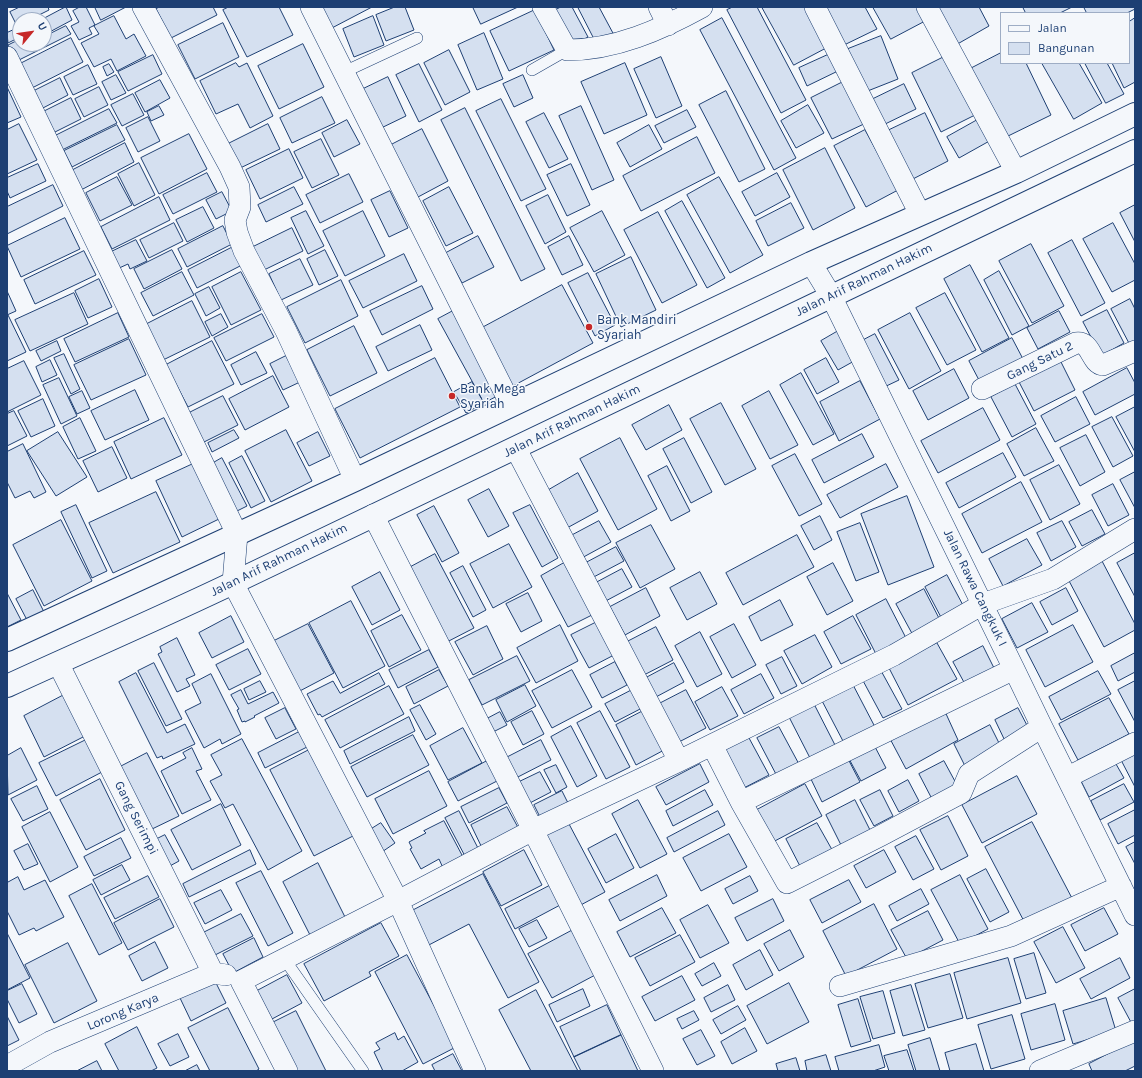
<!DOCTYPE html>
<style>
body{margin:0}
#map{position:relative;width:1142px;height:1078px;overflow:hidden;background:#f4f7fb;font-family:Karla,sans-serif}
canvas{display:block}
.frame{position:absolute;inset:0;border:8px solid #1d3f73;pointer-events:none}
.legend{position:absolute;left:1000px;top:12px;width:130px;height:52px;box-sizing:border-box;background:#f4f7fb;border:1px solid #9eadc5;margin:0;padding:5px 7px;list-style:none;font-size:12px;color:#1d3f73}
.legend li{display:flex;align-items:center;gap:8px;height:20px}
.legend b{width:20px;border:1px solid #9eadc5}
.north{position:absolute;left:12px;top:12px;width:40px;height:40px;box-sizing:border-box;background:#f4f7fb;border:1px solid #9eadc5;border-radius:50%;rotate:61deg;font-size:11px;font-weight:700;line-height:16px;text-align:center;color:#1d3f73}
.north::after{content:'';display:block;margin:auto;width:14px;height:18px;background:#c62828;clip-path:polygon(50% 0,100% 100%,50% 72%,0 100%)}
</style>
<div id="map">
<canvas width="1142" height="1078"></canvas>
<div class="frame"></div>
<ul class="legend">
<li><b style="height:5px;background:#f4f7fb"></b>Jalan</li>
<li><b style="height:11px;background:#d5e0f0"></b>Bangunan</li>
</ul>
<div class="north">U</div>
</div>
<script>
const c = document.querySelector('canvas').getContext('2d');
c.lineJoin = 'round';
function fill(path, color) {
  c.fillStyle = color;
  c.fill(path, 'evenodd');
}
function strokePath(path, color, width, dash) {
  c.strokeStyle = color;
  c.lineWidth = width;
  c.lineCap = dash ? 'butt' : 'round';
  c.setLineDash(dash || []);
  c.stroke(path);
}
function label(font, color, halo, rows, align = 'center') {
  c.font = font + ' Karla,sans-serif';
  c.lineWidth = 3;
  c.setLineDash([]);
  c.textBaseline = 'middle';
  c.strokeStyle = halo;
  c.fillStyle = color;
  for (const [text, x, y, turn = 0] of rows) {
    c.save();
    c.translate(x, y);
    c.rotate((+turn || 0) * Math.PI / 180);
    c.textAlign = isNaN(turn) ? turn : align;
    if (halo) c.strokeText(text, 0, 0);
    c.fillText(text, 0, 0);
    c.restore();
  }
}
const building = new Path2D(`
 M20,7H48L49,10L29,20H20V25L17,26L10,12Z
 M66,7L72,20L44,35V20H41Z
 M80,7H86L95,25L89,28L92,34L79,40L71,26L79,22L73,11Z
 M95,7H126L101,20Z
 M160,7H213L217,15L171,38L156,9Z
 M229,7H279L293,35L247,57L223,10Z
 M318,7H372L330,29Z
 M395,7H405L414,30L386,41L376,15Z
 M473,7H518L481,24Z
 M561,7H572L588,37L568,48L550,13Z
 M578,7H599L614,35L597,44Z
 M733,7H757L806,100L781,113L727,10Z
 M762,7H806L828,47L794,65Z
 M820,7H865L877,29L840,47Z
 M873,7H920L927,20L891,39Z
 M933,7H979L989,26L954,46Z
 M1023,7H1072L1060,13H1026Z
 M1084,7H1135V9L1127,13H1087Z
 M535,10L554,50L509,71L490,31Z
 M114,16L126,39L134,34L146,56L117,71L111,59L94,67L81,43L99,34L94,26Z
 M373,16L384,45L354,57L343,29Z
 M722,18L796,158L774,170L700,30Z
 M1135,18V82L1124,88L1112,63H1129V22Z
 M223,23L239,57L195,79L178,45Z
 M66,26L71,34L15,62L8,45L20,39V44H44V37Z
 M20,27V37L8,43L7,33Z
 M484,33L503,79L477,90L458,45Z
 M881,36L898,79L860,94L843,51Z
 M71,38L83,62L30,89L18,65Z
 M303,44L324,87L279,109L258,66Z
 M449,50L470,92L445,105L424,63Z
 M832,53L840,70L807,86L799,68Z
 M1001,53V63H1026L1051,115L1004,138L970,69Z
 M153,55L162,74L128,91L118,72Z
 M948,55L977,114L941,132L912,73Z
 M661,57L682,106L656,118L634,69Z
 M236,63L239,67L247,63L273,116L250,128L238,104L216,114L200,81Z
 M625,63L647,115L604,134L581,82Z
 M1042,63H1079L1102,103L1074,119Z
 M1085,63H1107L1124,94L1106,103Z
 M109,64L114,72L107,76L103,67Z
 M419,64L442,110L419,122L396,75Z
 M88,65L97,84L73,95L64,77Z
 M116,75L126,93L111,100L102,82Z
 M523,75L533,98L514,107L503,84Z
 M388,77L406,116L377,130L359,91Z
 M60,78L68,95L41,109L32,92Z
 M160,80L170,98L145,112L135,93Z
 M845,81L866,123L832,139L811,98Z
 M904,84L916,109L881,126L869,101Z
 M7,87L21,117L7,123Z
 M99,87L108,105L84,117L75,99Z
 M726,91L765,169L739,182L699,105Z
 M133,94L144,115L122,126L111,105Z
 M322,97L335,123L292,143L280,118Z
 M71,98L81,119L53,133L43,112Z
 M501,99L546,189L521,201L476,111Z
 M808,105L824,133L796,148L781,121Z
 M159,106L164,115L151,121L147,112Z
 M581,106L614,180L592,190L559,116Z
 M465,108L545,269L521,281L441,120Z
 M109,109L117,123L60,151L53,137Z
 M687,110L696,127L664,143L655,126Z
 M544,113L568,159L549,168L526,122Z
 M925,113L948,161L907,182L883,133Z
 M148,117L160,141L138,152L126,128Z
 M981,118L993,139L959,158L947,137Z
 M347,120L360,144L334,157L322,133Z
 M19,124L37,160L7,174V130Z
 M268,124L280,149L236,170L224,146Z
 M117,125L125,140L72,167L64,151Z
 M649,125L662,149L630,167L617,143Z
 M422,129L448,181L418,197L391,145Z
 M865,130L898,190L866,207L834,146Z
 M189,134L207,169L159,194L141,158Z
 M697,137L715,173L641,211L623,176Z
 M321,139L339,175L312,188L294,152Z
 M125,143L134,162L81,190L71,171Z
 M825,148L855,208L813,230L783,170Z
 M289,149L303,178L260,199L246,170Z
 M139,163L155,195L134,206L118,174Z
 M38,164L46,181L10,198L7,191V178Z
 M571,164L590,205L567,216L547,175Z
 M207,173L217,192L173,214L163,195Z
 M777,173L790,197L755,216L742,192Z
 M349,174L363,202L320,223L306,195Z
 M117,177L132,205L100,221L86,193Z
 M719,177L763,255L730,273L687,195Z
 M53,185L63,206L7,234V207Z
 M294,187L303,204L266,222L258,205Z
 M449,187L473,233L446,246L423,201Z
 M390,191L408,228L389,237L371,200Z
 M222,192L232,211L216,219L206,200Z
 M548,195L566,232L545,244L526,206Z
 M159,197L170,220L112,249L101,227Z
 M682,201L725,278L707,288L665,211Z
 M791,203L804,228L768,246L756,221Z
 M1135,205V242L1120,213Z
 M203,207L214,228L187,242L176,220Z
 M306,211L324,246L308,254L291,218Z
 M363,211L385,256L345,276L323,231Z
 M602,211L625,255L594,272L570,228Z
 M658,212L697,285L662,303L624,230Z
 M65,218L80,249L21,277L7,246Z
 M174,223L183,241L149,258L140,240Z
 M1113,223L1135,264V280L1112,292L1083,239Z
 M223,226L232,244L187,267L178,249Z
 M292,228L303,251L264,270L253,247Z
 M478,236L494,267L462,283L446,253Z
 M569,236L583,265L562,275L548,247Z
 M136,240L147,261L130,269L128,264L117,269L109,253Z
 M1072,240L1105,303L1081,316L1048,253Z
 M1031,244L1064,306L1032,323L999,261Z
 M233,247L242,265L197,288L188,270Z
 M172,250L182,269L144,289L134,269Z
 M325,250L338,276L319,285L307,259Z
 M84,251L96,275L35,304L24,280Z
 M404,254L417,281L363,308L349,281Z
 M631,257L656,310L621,327L596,274Z
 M300,259L313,285L281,300L269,274Z
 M970,265L1009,338L982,352L944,279Z
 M999,271L1029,326L1012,335L984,280Z
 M182,272L194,295L153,316L141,293Z
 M241,272L261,310L231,325L212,287Z
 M588,273L615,325L595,336L568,283Z
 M99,279L112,307L88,318L75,291Z
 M341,280L358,316L305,343L287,307Z
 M562,285L593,343L511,387L480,329Z
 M422,286L433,309L382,335L370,311Z
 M209,287L220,308L206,316L195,294Z
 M7,291L16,311L7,315Z
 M74,293L88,324L30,351L15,320Z
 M945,293L976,350L947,365L916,308Z
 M1130,299L1135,309V345L1131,347L1111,309Z
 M192,301L210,337L161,361L143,326Z
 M1107,310L1124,343L1101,356L1083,322Z
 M453,311L499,395L484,403L438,319Z
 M1059,311L1070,332L1038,349L1027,328Z
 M118,313L129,337L75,362L64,339Z
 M910,313L941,371L909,389L878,330Z
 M221,314L228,327L212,336L205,322Z
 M262,314L274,337L226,361L214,338Z
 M7,315H8L26,352L7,361Z
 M420,325L432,350L388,371L376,347Z
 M354,326L377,373L330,396L307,350Z
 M840,330L856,360L838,370L821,341Z
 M875,334L899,380L880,389L856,344Z
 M1012,338L1023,359L980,382L969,361Z
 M129,339L146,375L91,400L74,365Z
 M57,341L61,351L41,361L36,351Z
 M212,341L234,384L188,407L166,365Z
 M256,352L267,373L241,385L231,365Z
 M64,354L80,389L71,394L54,358Z
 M286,356L300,382L283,390L270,364Z
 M435,358L460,407L360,458L335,409Z
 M826,358L839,382L817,394L804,370Z
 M50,360L57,375L42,382L36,367Z
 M1060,360L1075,390L1034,411L1019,382Z
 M24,361L41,395L7,412V369Z
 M1127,368L1135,383V394L1095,415L1083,392Z
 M954,369L969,398L928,420L913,391Z
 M801,373L834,434L813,445L780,385Z
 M273,376L289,407L245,430L229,399Z
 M59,378L77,416L61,424L43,385Z
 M860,381L880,419L839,441L820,402Z
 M472,382L484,403L466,413L454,392Z
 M1015,384L1036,424L1012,437L991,397Z
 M135,390L149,420L105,440L91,411Z
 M82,391L90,408L77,414L69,397Z
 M769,391L798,445L770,459L742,406Z
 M223,396L238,425L200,444L185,415Z
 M1076,397L1090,424L1055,442L1041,416Z
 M43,399L55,426L31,437L18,411Z
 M721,403L756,469L725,485L690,419Z
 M669,405L682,430L646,450L632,425Z
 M1135,407V452L1116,417Z
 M983,408L1000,440L938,473L921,441Z
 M14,411L27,436L7,446V414Z
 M1112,417L1133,456L1113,467L1092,427Z
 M80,418L96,451L78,459L63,427Z
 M164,418L182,455L131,479L114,442Z
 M1036,428L1054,461L1024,476L1007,444Z
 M234,430L239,438L212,452L208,443Z
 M286,430L312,481L271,502L245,451Z
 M58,432L87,477L56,496L27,451Z
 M318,432L330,456L309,466L297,443Z
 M862,434L874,457L824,483L812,460Z
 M1086,435L1105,472L1080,486L1060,448Z
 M620,438L657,509L618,530L580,459Z
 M684,438L712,492L691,503L663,449Z
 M23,444L46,492L34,498L30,491L15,498L7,482V452Z
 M112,447L127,478L98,492L83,461Z
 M1003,453L1016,477L959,508L946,483Z
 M795,454L822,504L799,516L772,466Z
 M242,456L265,501L251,508L229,463Z
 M222,458L247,506L233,513L208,466Z
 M193,464L219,519L182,537L156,481Z
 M886,464L898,487L840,518L827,495Z
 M1059,465L1080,504L1050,520L1030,480Z
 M667,466L690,511L671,521L648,476Z
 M1135,472V508L1120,480Z
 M578,473L598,511L567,528L547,491Z
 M1021,482L1042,522L982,553L962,514Z
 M1113,484L1129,515L1108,526L1092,495Z
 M489,489L509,526L488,537L468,500Z
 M156,492L180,542L113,573L89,523Z
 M907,496L934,567L888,585L861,514Z
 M76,505L107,571L92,578L61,512Z
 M530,505L558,558L542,567L513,513Z
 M434,506L459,553L442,562L417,515Z
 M1092,510L1105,534L1082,546L1069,522Z
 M820,516L832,540L814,550L801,526Z
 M61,520L92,581L44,606L13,545Z
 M599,521L611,542L578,560L567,538Z
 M1062,521L1076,547L1051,561L1037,533Z
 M860,523L879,572L856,581L837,532Z
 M651,525L675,569L640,588L616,543Z
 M797,535L814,567L743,605L726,573Z
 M1027,539L1042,565L1003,586L989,559Z
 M509,544L532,587L493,608L470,564Z
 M616,547L624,561L588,580L580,566Z
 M1135,553V597L1117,563Z
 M435,554L474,628L443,644L405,570Z
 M1102,561L1135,624V630L1104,647L1068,579Z
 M564,563L592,615L568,627L541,576Z
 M833,563L853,601L827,615L807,577Z
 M463,566L486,610L473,617L450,573Z
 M622,569L632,587L600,604L590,586Z
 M380,572L400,610L372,625L352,587Z
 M700,572L717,604L687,620L670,588Z
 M947,575L965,609L943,621L925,587Z
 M646,588L660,616L625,635L610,607Z
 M1066,588L1078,611L1052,625L1040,602Z
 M924,589L942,624L915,639L896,604Z
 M33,590L44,612L27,620L16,599Z
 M7,593L21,620L7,627Z
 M528,593L542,621L521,632L506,604Z
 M886,599L906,638L876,654L856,615Z
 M780,600L793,625L761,641L749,617Z
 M351,601L385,666L343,688L309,623Z
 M1032,603L1048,632L1017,648L1002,619Z
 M402,615L421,650L389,667L371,631Z
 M231,616L244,642L212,658L199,633Z
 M853,616L871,649L841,664L824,632Z
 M597,622L614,655L589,668L571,635Z
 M308,624L334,673L296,693L270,643Z
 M734,624L756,665L732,678L710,637Z
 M560,625L578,661L536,683L517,648Z
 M1073,625L1093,662L1045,687L1026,650Z
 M487,626L503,659L473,675L455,642Z
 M656,627L673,660L642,676L625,643Z
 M700,632L722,674L697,687L675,646Z
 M815,635L832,667L802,684L784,651Z
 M177,638L195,675L186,679L190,686L177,692L158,654L162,652L160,647Z
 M937,643L957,679L908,705L889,668Z
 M983,646L995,670L966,686L953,662Z
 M248,649L261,674L229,690L216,665Z
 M429,650L438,667L398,688L389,670Z
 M1135,653V672L1118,681L1111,666Z
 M517,656L530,681L482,705L469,680Z
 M782,657L797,686L781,694L766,665Z
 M615,662L627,685L602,698L590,675Z
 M154,663L182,719L166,726L138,671Z
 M674,663L684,682L654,698L644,679Z
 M879,667L902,709L883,718L861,677Z
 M439,670L448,686L414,704L406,687Z
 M572,670L592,707L552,728L532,691Z
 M1098,671L1111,694L1061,720L1049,697Z
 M136,673L167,733L185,724L195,744L163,759L162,756L157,758L119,682Z
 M379,673L385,684L322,717L320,714L318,715L307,694L333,681L340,693Z
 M211,674L241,734L222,744L220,739L204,748L185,711L201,703L192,684Z
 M761,674L774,698L744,714L731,690Z
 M260,681L266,692L249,700L244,689Z
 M851,681L875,727L844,743L820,697Z
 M1135,681V722L1118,690Z
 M525,685L536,706L507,722L496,700Z
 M389,686L404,714L340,748L325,720Z
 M722,687L738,716L710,730L695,702Z
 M634,689L644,707L615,722L605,704Z
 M241,690L248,704L273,692L279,703L254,716L255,717L245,722V721L242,722L237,710L239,709L231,695Z
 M686,690L706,728L677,743L657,705Z
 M64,695L85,736L44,757L24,716Z
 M1109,698L1129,734L1078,760L1059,724Z
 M813,702L835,745L810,758L788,715Z
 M420,705L436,734L426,740L410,710Z
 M942,705L958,740L906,769L888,735Z
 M285,708L296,729L276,739L265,718Z
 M1018,708L1030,731L1006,743L995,720Z
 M645,710L666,749L636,765L616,725Z
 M532,711L544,734L523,745L511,722Z
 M600,711L630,767L606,779L577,723Z
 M500,712L507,725L489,734L483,721Z
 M409,717L415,731L350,764L344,751Z
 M990,725L1002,749L966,768L954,744Z
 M571,726L597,776L577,787L551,737Z
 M779,727L800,766L778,778L757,738Z
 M463,728L482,763L448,780L430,746Z
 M299,732L307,747L265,768L258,753Z
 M413,735L429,765L367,797L351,767Z
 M749,738L769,775L738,791L719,753Z
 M242,739L302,851L268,870L233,804L225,808L210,781L222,775L211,755Z
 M86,740L102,772L56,796L39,763Z
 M541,740L551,760L514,779L504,759Z
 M873,743L886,768L861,781L848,757Z
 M21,748L37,780L8,795L7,756Z
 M192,748L202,769L196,771L211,800L182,814L161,771L186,758L183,753Z
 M309,750L353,836L314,856L270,770Z
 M147,753L179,816L150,830L118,768Z
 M1135,753V787L1121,760Z
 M846,755L860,782L822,802L809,775Z
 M1112,757L1124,778L1089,797L1078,775Z
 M487,761L497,781L458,801L448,782Z
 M944,761L957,785L932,799L919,774Z
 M700,764L709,782L666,805L656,787Z
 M556,765L567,787L556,793L544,770Z
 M429,771L447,806L393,834L375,799Z
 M540,772L551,792L526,805L515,784Z
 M1017,776L1037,814L982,843L962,805Z
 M100,779L125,830L86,850L60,800Z
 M908,780L919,801L899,812L888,791Z
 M805,784L822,816L771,843L755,811Z
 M1124,784L1134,802L1100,820L1091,801Z
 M37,786L48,809L23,821L11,799Z
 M499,788L507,803L469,823L461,807Z
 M705,790L713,805L673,826L666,811Z
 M880,790L893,816L874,826L860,800Z
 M562,791L571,809L543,823L534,805Z
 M638,800L667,854L640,868L612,814Z
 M855,800L872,834L843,849L826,815Z
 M221,804L241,845L192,870L171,830Z
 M507,807L521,833L484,852L471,825Z
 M1135,810V835L1118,844L1108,824Z
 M459,811L480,852L467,860L445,818Z
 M718,811L725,825L674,852L667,838Z
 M50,812L78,867L50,882L22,827Z
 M948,816L968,856L941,870L920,830Z
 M444,821L463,857L443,868L439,859L421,869L410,849L412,848L409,842L426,833L424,831Z
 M1032,822L1074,902L1027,927L985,847Z
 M381,823L395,843L379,854L365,833Z
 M817,823L835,855L803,872L786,839Z
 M569,824L605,892L577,907L541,838Z
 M616,834L634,868L606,883L588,849Z
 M729,834L747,867L701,891L683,858Z
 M165,835L179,861L168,867L155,840Z
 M916,836L934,869L913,880L895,847Z
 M121,838L131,858L94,876L84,857Z
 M1135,842V864L1126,847Z
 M28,844L38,864L24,870L14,851Z
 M250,850L256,864L189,897L183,884Z
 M524,850L542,885L501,906L483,872Z
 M884,850L896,872L866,888L854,866Z
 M318,863L345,917L310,935L283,882Z
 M122,865L130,880L101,895L93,880Z
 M986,869L1009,912L990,922L967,879Z
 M261,871L293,933L268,946L236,883Z
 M483,874L539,982L508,998L469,924L425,947L408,913Z
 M657,875L667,896L620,921L609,900Z
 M960,875L988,929L960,944L931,890Z
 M148,876L159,897L115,919L104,898Z
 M750,876L758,891L733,904L725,889Z
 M18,877L24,890L45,880L64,917L36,931L34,928L19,935L7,911V883Z
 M849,880L861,902L822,923L810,900Z
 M92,884L122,943L99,955L69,896Z
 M551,885L562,904L515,929L505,909Z
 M921,889L929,904L897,921L889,906Z
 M221,890L232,910L205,924L194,903Z
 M160,899L174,927L128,950L114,923Z
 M773,899L784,921L747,941L735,918Z
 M874,904L897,949L846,976L823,931Z
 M708,905L729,943L700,958L680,920Z
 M662,908L676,933L630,957L617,932Z
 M1104,908L1118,934L1085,951L1071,925Z
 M928,911L943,940L907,959L891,930Z
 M241,914L253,936L213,956L201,934Z
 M537,920L547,938L529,947L519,929Z
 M381,923L399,956L369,972L371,976L324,1001L304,964Z
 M1063,927L1085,968L1056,983L1034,942Z
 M573,930L597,974L552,998L528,954Z
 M790,930L804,957L779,971L764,944Z
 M7,933L30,978L7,990Z
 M680,935L695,962L650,986L635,958Z
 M254,938L263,957L233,973L223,954Z
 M155,942L168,968L142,981L129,956Z
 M68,943L97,1001L54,1023L25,965Z
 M760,950L773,975L746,990L733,965Z
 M1034,953L1046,993L1026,999L1014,959Z
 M407,955L456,1047L423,1064L375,972Z
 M1008,958L1021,1003L967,1019L954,973Z
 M1120,958L1130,978L1091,999L1080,979Z
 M714,963L721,976L702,986L695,974Z
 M950,974L963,1018L928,1028L915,984Z
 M287,975L302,1003L272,1019L257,991Z
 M682,976L695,1000L655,1021L642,997Z
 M215,981L226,1003L191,1021L180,998Z
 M789,983L809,1022L767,1044L747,1006Z
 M22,984L37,1014L19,1023L7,999V991Z
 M728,985L735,1000L711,1012L704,998Z
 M911,985L925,1030L903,1036L890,991Z
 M583,989L590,1006L557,1022L549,1005Z
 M1135,989V1024L1133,1026L1118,998Z
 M536,990L578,1071H531L499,1010Z
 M883,991L895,1033L873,1039L860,997Z
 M1106,998L1116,1031L1073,1044L1063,1011Z
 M858,999L871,1041L851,1047L838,1005Z
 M1055,1004L1065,1040L1031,1050L1021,1014Z
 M607,1005L621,1035L574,1057L560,1027Z
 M738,1006L746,1020L721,1034L713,1020Z
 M228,1008L259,1069L256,1071H210L188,1028Z
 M296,1011L326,1071H293L270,1024Z
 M694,1011L699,1020L682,1029L677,1019Z
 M1012,1015L1025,1059L991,1069L978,1025Z
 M7,1016L19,1040L7,1046Z
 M137,1027L157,1068L151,1071H119L105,1044Z
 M745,1028L757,1051L732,1064L721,1042Z
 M701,1030L715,1056L697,1065L683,1039Z
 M395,1033L398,1040L404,1036L418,1062L402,1071H383L374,1052L380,1049L376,1043Z
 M178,1034L189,1057L170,1066L158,1044Z
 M621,1035L638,1071H581L574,1057Z
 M930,1038L940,1071H916L908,1045Z
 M1135,1040V1066L1125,1071H1092L1089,1064Z
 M976,1044L984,1071H950L945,1053Z
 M879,1045L885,1067L873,1071H839L835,1057Z
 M907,1050L914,1071H889L884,1056Z
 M453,1054L462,1071H435L432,1065Z
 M826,1055L831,1071H807L805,1061Z
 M796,1058L800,1071H778L776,1064Z
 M97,1061L102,1071H77Z
 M197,1065L200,1071H185Z`);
fill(building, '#d5e0f0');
strokePath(building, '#1d3f73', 1);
const service = new Path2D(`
 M532,70L567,50
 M344,72L417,38
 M285,957L290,967L363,1071`);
const minor = new Path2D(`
 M143,7L230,167L239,187L240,207L235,220L237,232L244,251L286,331L355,480
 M311,7L511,405
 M543,7L567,50C615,50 660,30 702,7
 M659,7L668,25
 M815,7L920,214
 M927,7L1016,172
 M7,57L237,534L233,583L398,901L475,1071
 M811,263L831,296L1014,669L1042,727L1135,915
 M982,389L1076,343C1092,341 1090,363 1103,365L1135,351
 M516,449L679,761
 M373,515L533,830L653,1071
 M58,663L213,973
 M712,745L741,802L787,883L882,835L961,793L969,774L1042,727
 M1068,777L1135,743
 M741,802L1014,669
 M241,981L398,901L533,830L679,761L894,655L983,604L1053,579L1135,529
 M241,981L287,1071
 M840,986L1011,936L1121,886
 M7,1066L50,1042L213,973L226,975
 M1040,1071L1135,1031`);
const secondary = new Path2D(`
 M7,640L355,480L811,263L1016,172L1135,114
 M7,686C83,651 160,618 235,582C536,439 835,294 1135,151`);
strokePath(service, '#1d3f73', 12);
strokePath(minor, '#1d3f73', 22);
strokePath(secondary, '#1d3f73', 24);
strokePath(service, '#f4f7fb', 11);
strokePath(minor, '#f4f7fb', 21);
strokePath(secondary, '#f4f7fb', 22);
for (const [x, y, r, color] of [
 [589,327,4,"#c62828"],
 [452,396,4,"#c62828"]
]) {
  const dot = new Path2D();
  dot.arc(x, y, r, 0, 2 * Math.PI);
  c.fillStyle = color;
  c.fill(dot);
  strokePath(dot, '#f4f7fb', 1.5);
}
label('13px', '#1d3f73', '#f4f7fb', [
 ["Jalan Arif Rahman Hakim",864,280,-26],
 ["Gang Satu 2",1040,361,-26],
 ["Jalan Arif Rahman Hakim",572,421,-26],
 ["Jalan Arif Rahman Hakim",279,560,-26],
 ["Jalan Rawa Cangkuk I",975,588,64],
 ["Gang Serimpi",136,818,63],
 ["Lorong Karya",123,1012,-23]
]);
label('13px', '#1d3f73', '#f4f7fb', [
 ["Bank Mandiri",597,320],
 ["Syariah",597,335],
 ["Bank Mega",460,389],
 ["Syariah",460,404]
], 'left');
</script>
